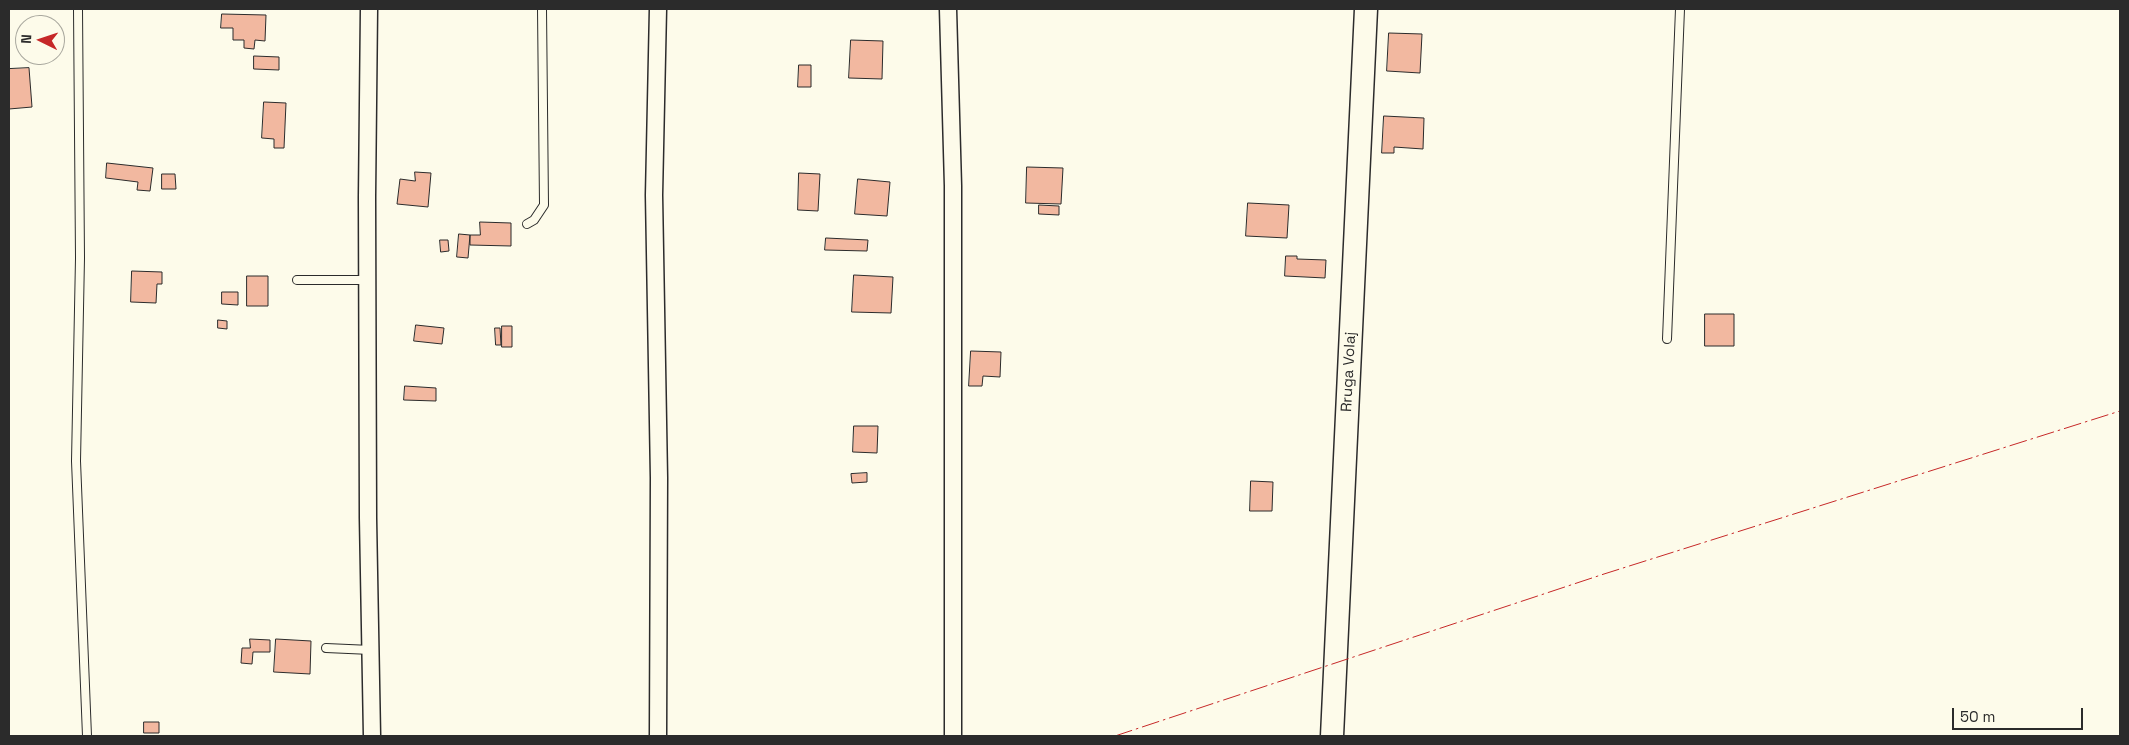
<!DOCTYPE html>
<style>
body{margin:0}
#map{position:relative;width:2129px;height:745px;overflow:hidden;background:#fdfbea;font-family:"Space Grotesk",sans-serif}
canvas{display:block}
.frame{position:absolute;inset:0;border:10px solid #2b2b2b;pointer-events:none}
.north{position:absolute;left:15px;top:15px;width:50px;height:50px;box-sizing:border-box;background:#fdfbea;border:1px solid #a9a89e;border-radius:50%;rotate:274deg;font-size:14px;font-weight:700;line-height:20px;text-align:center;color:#2b2b2b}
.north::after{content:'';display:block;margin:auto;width:18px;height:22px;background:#c62828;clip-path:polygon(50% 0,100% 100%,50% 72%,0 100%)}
.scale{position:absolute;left:1952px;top:708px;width:131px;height:22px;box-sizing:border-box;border:2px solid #2b2b2b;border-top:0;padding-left:6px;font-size:15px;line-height:18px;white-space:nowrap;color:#2b2b2b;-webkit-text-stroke:4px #fdfbea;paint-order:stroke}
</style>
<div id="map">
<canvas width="2129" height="745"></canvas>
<div class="frame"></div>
<div class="north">N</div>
<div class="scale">50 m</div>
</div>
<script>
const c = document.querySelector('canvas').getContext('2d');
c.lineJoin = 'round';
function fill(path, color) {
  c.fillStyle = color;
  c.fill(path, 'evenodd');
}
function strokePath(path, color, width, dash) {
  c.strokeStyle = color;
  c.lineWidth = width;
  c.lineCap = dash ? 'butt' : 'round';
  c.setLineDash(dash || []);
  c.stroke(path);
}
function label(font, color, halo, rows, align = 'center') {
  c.font = font + ' "Space Grotesk",sans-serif';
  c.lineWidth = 4;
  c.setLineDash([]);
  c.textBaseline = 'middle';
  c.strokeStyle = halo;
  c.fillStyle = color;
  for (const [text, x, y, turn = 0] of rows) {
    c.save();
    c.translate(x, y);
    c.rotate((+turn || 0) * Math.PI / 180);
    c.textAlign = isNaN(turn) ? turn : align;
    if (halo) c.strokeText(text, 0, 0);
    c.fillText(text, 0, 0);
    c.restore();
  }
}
const building = new Path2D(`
 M222,14L266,15L265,41L255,40L254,49L244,48V40H233V28H221Z
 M1389,33L1422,34L1420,73L1387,71Z
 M851,40L883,41L882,79L849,78Z
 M254,56L279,57V70L254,69Z
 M799,65H811V87H798Z
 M29,68L32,107L9,109V69Z
 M264,102L286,103L284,148H274V139L262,138Z
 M1384,116L1424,118L1423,149L1394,147V153H1382Z
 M107,163L153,168L150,191L137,190L138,182L106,178Z
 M1027,167L1063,168L1061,204L1026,203Z
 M415,172L431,173L428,207L397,204L400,179L415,181Z
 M799,173L820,174L818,211L798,210Z
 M162,174H175L176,189H162Z
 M858,179L890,182L887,216L855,214Z
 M1248,203L1289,205L1287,238L1246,236Z
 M1039,205L1059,206V215L1039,214Z
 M480,222L511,223V246L470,245V235H480Z
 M459,234L470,235L468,258L457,257Z
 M826,238L868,240L867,251L825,250Z
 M440,240H448L449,251L441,252Z
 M1286,256H1297V259L1326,260L1325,278L1285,276Z
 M132,271L162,272V284H157L156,303L131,302Z
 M854,275L893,277L891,313L852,312Z
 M247,276H268V306H247Z
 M222,292H238V305L222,304Z
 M1705,314H1734V346H1705Z
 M218,320L227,321V329L218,328Z
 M416,325L444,328L442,344L414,341Z
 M502,326H512V347H502Z
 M495,328H500L501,345H496Z
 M971,351L1001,352L1000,377L983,376L982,386H969Z
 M405,386L436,388V401L404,400Z
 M854,426H878L877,453L853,452Z
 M867,473V482L852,483L851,474Z
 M1251,481L1273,482L1272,511H1250Z
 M250,639L270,640V652H253L252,664L241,663L242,648H250Z
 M276,639L311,641L310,674L274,672Z
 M144,722H159V733H144Z`);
fill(building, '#f2b8a0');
strokePath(building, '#2b2b2b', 1);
const lane = new Path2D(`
 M78,9L80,258L76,461L87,736
 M527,224L534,220L544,205L542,9
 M297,280H368
 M1667,339L1680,9
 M326,648L371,650`);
const street = new Path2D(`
 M369,9L367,197L368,518L372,736
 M658,9L654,195L659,478L658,736
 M948,9L953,186V736`);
const secondary = new Path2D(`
 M1332,736L1366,9`);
strokePath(lane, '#2b2b2b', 10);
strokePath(street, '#2b2b2b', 19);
strokePath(secondary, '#2b2b2b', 25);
strokePath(lane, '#fdfbea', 8);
strokePath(street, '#fdfbea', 16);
strokePath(secondary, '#fdfbea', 22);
strokePath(new Path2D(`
 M1115,736L1604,574L2120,411`), '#c62828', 1, [18, 4, 2.5, 4]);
label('15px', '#2b2b2b', '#fdfbea', [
 ["Rruga Volaj",1349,372,-87]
]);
</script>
